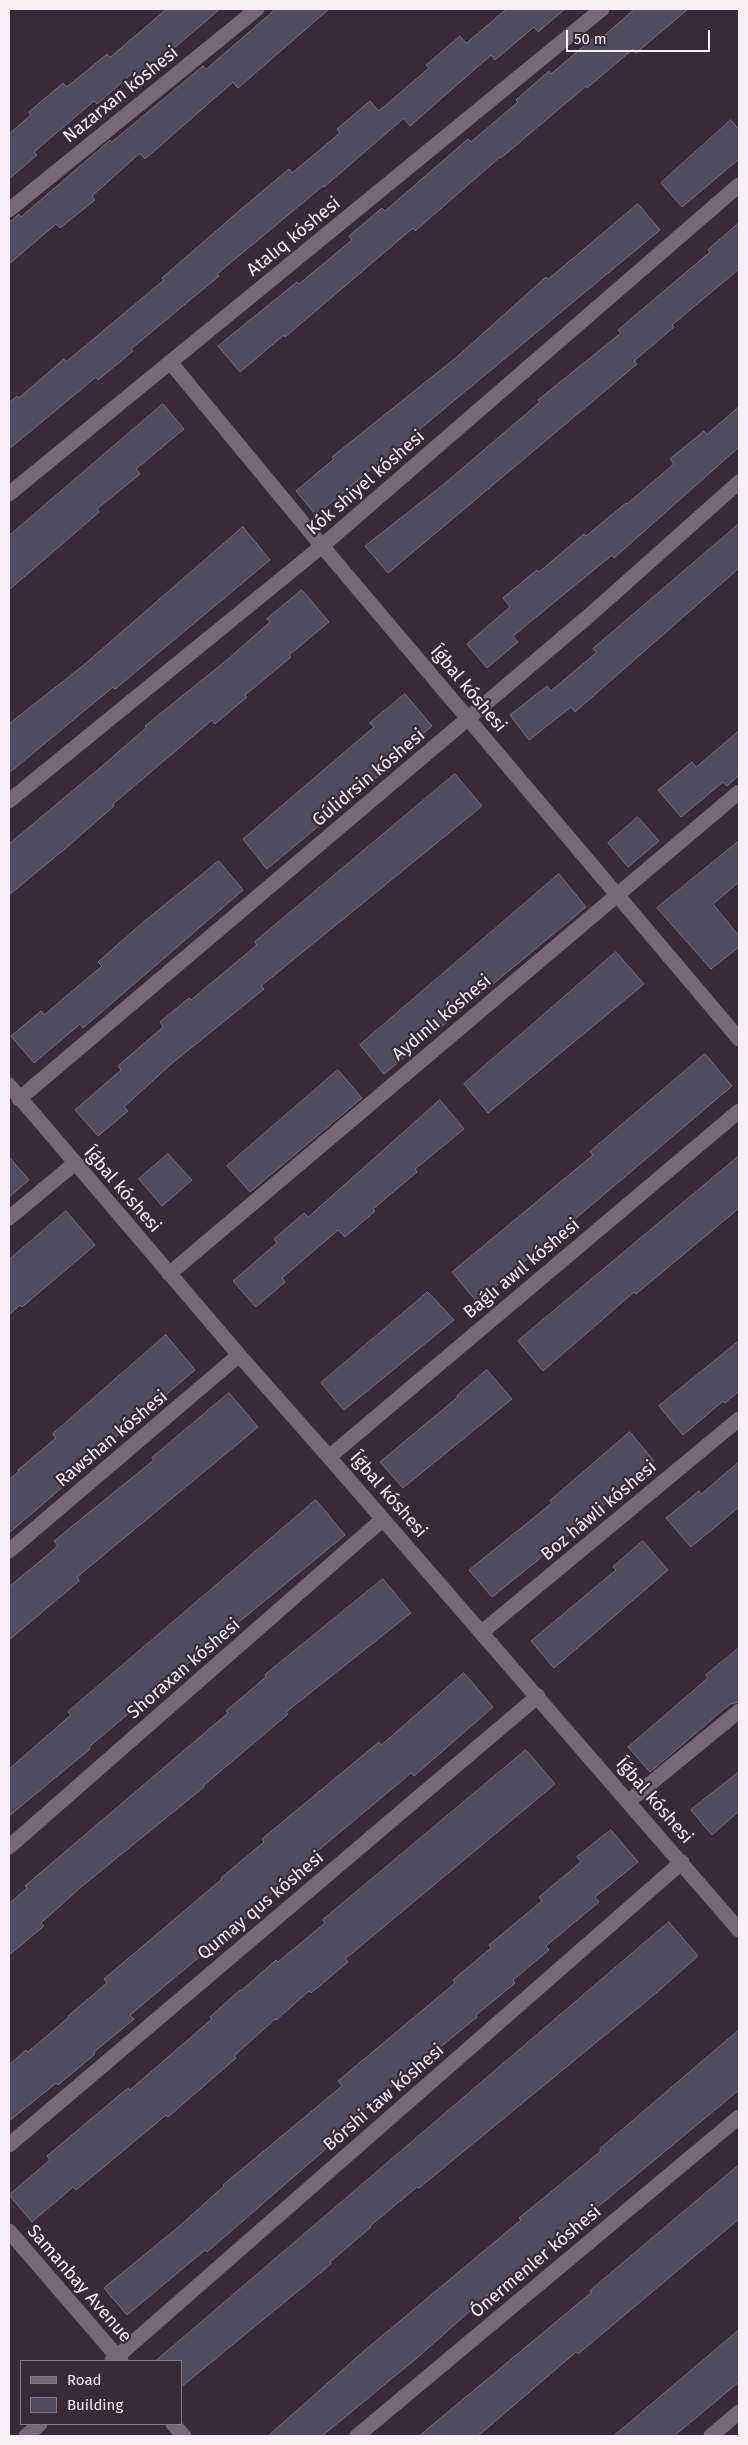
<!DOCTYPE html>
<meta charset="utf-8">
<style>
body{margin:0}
#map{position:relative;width:748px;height:2445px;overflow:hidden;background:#382b37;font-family:"Fira Sans",sans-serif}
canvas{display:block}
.frame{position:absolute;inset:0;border:10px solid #f7eef6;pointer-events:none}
.legend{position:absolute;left:20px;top:2360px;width:162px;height:65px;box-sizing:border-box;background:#382b37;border:1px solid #847983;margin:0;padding:6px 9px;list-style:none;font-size:15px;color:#f7eef6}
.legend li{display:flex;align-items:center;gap:10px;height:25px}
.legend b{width:25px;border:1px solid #847983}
.scale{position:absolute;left:566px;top:30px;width:144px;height:22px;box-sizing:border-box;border:2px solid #f7eef6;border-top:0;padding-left:6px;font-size:15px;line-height:18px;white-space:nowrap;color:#f7eef6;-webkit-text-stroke:4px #382b37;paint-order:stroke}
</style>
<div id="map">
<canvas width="748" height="2445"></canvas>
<div class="frame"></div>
<ul class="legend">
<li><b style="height:6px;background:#786876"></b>Road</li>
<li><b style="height:14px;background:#4e4c5e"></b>Building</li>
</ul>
<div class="scale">50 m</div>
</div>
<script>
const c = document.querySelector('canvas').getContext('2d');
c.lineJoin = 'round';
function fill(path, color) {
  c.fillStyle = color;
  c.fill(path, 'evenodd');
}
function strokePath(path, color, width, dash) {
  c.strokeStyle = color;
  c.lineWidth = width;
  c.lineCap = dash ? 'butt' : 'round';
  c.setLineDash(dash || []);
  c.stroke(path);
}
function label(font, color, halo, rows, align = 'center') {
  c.font = font + ' "Fira Sans",sans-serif';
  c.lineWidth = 4.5;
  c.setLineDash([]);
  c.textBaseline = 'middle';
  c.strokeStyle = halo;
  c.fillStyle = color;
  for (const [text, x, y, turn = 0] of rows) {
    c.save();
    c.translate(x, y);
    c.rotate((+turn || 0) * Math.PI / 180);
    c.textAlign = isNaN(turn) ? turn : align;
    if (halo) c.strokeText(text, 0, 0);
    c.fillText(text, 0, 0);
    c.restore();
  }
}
const building = new Path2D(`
 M167,9H220L140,77L135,71L97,104L94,101L34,152L37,155L9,179V134L31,115L29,112L63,83L67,87L107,54L110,57Z
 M276,9H329L238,88L233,82L145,159L140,153L92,196L95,200L60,228L56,224L9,264V223L19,214L21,217L108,142L110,140L112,142L203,66L206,69Z
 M507,9H565L538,32L534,27L495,60L491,55L410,126L404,118L324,187L323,186L217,274L219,276L131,349L133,351L98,380L96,377L9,449V403L17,396L19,398L64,359L66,362L164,280L162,278L239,211L289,169L292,173L340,133L337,129L370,101L379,111L429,68L426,65L460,36L466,43Z
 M635,9H688L636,53L633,49L587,88L586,86L501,158L500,157L415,231L413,228L285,337L284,335L240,372L218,346L297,282L299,284L352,240L349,236L382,208L385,211L468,139L471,142L518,102L516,100L549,71L551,74L598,34L601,38Z
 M731,120L739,130V159L682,207L661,183Z
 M638,204L660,230L316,515L296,491L334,459L332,457L458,356L546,277L548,279Z
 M739,223V269L672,325L674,327L634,361L637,364L388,573L365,546L443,485L540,402L538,400L621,333L618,330L710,252L708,250Z
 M163,404L184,429L136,469L140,474L97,509L99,512L9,590V536Z
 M739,407V447L614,558L612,555L513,636L518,642L487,668L467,644L510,607L503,598L537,570L539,572L584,534L586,536L626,503L627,504L674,464L670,459L704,431L707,434Z
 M739,524V568L575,712L571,707L529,740L510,715L547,686L551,691L597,652L593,649Z
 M243,527L270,560L115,689L113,687L9,773V724L85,664Z
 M302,590L329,622L289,655L291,657L245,695L247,697L215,724L212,720L113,804L114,806L67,847L9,895V844L100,768L146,728L145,726L227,660L270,622L267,619Z
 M405,694L432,726L380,770L382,773L267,869L243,839L374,727L370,723Z
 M739,731V775L727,786L723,782L681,817L658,790L692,762L696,767Z
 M455,774L482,806L261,986L264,989L170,1065L124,1107L128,1111L98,1136L75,1110L121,1070L118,1066L163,1027L160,1022L189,998L191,1000L257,945L255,942Z
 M638,817L659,841L628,867L608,843Z
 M739,841V882L713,904L739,936V947L711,969L657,908Z
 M219,861L243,890L83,1028L80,1024L34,1063L11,1036L41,1011L44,1015L102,966L98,962L140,925Z
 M559,874L586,907L384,1074L360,1045Z
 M616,952L644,984L488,1113L464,1084Z
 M705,1054L732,1086L477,1302L452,1272L593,1155L590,1152Z
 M338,1070L362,1098L250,1192L227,1166Z
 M440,1100L464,1129L415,1169L417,1172L373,1209L375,1211L345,1237L338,1230L282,1278L285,1282L256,1307L233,1281L277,1243L274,1239L304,1213L308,1217Z
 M168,1154L192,1180L162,1206L139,1179Z
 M739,1156V1208L636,1294L634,1292L543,1371L518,1341Z
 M9,1157L29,1180L9,1197Z
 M66,1211L95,1245L22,1307L20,1305L9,1315V1260Z
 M428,1292L454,1320L344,1410L321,1383Z
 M166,1335L195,1370L150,1408L151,1409L76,1469L79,1473L9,1533V1480L19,1471L18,1470L56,1438L53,1434Z
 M739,1341V1391L725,1403L723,1401L683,1435L659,1406Z
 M487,1370L512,1399L403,1488L380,1462L458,1397L457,1396Z
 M229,1393L258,1427L77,1577L79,1581L9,1640V1587L58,1546L54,1541L154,1460L152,1458Z
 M630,1432L654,1461L575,1530L492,1597L469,1570L552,1503L550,1501Z
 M739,1462V1507L691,1547L666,1518L699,1491L701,1494Z
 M316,1500L345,1535L168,1680L89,1747L90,1749L9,1816V1769L71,1715L68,1712Z
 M643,1541L668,1570L554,1668L531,1641L616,1570L613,1567Z
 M383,1579L411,1613L286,1712L288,1714L203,1786L204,1787L81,1887L41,1923L44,1926L9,1955V1904L27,1888L25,1886L228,1713L226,1711L266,1677L265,1675Z
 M739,1648V1702L730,1704L650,1772L628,1747L708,1678L706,1675Z
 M464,1673L493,1707L414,1776L411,1773L285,1878L287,1881L247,1914L248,1916L130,2015L134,2019L94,2052L95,2054L58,2085L56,2083L9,2121V2065L26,2050L28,2052L69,2017L68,2016L107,1983L104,1979L222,1879L221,1878L264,1842L262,1839L379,1742L381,1745Z
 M526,1750L555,1784L345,1959L348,1962L311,1993L309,1991L276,2020L275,2019L234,2056L236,2058L168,2117L166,2115L76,2190L73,2187L32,2222L9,2195L50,2160L47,2156L128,2088L130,2090L212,2019L210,2017L240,1990L241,1991L276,1960L278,1962L325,1923L323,1920Z
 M739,1772V1811L712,1835L691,1810Z
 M611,1830L638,1862L595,1897L599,1902L546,1946L549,1950L513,1980L515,1983L476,2015L477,2017L356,2116L359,2120L207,2252L205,2250L127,2315L104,2288L182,2224L224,2186L223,2185L342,2086L338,2081L455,1983L453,1980L491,1948L489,1945L542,1901L539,1897L581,1862L577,1857Z
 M669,1922L698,1956L655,1994L419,2188L417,2187L370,2226L371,2227L330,2262L331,2264L181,2387V2361H156Z
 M739,2030V2090L507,2282L505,2280L418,2357L322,2436H268L364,2351L521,2220L519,2218L601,2151L600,2149Z
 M739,2165V2219L578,2354L576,2352L478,2436H419L592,2292L590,2291Z
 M739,2330V2382L674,2436H614Z`);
fill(building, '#4e4c5e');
strokePath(building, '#737284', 1);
strokePath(new Path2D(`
 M9,210L257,9
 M170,362L322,546L739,1039
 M9,494L602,9
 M9,801L322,546L739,185
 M9,1085L239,1355L329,1457L739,1930
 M19,1099L591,614L739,482
 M9,1218L74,1164
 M169,1274L739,792
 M329,1457L739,1111
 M9,1551L239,1355
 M482,1632L739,1419
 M629,1801L739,1711
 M9,1847L383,1519
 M9,2145L538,1696
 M9,2231L121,2361
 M112,2361L682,1862
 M173,2424L184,2436
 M26,2436L40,2424
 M357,2436L739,2117
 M711,2436L739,2412`), '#786876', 15);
label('18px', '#f7eef6', '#382b37', [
 ["Nazarxan kóshesi",121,95,-39],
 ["Atalıq kóshesi",294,237,-39],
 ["Kók shiyel kóshesi",366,483,-41],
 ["Íǵbal kóshesi",468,689,50],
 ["Gúlidrsin kóshesi",369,778,-40],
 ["Aydınlı kóshesi",442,1018,-40],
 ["Íǵbal kóshesi",122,1190,49],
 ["Baǵlı awıl kóshesi",522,1269,-40],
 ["Rawshan kóshesi",112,1439,-40],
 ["Íǵbal kóshesi",388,1495,49],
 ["Boz háwli kóshesi",599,1511,-40],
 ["Shoraxan kóshesi",184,1669,-41],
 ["Íǵbal kóshesi",654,1801,49],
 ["Qumay qus kóshesi",261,1906,-40],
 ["Bórshi taw kóshesi",384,2098,-41],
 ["Ónermenler kóshesi",536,2262,-40],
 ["Samanbay Avenue",79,2284,49]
]);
</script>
